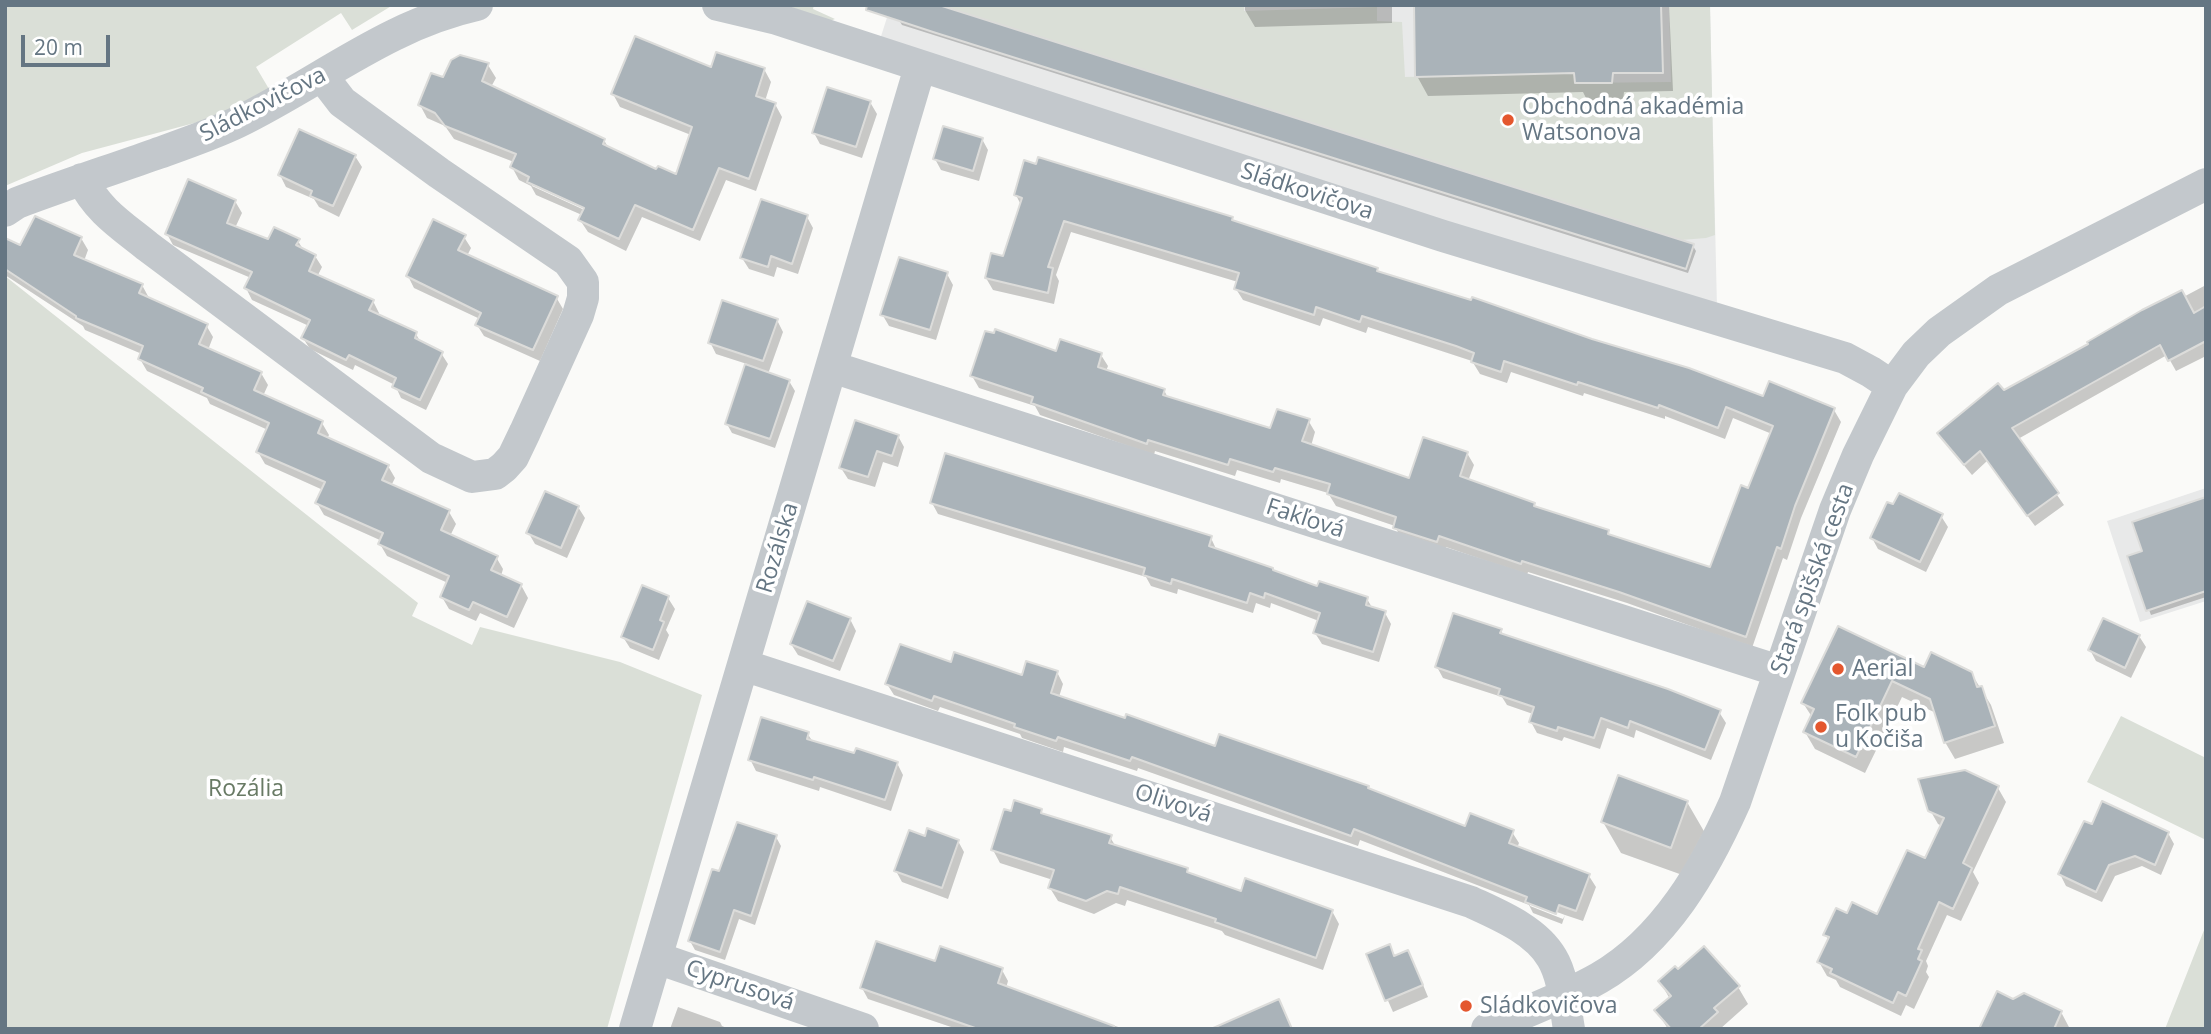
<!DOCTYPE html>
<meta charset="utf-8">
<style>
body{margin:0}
#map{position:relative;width:2211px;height:1034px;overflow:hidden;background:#fafaf8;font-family:"Open Sans",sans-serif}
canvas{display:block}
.frame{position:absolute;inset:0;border:7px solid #657683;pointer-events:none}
.scale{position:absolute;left:21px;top:35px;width:89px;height:32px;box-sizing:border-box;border:4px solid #657683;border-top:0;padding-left:9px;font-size:21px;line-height:24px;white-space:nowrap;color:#657683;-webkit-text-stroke:5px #fff;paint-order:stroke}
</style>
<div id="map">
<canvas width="2211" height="1034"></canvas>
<div class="frame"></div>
<div class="scale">20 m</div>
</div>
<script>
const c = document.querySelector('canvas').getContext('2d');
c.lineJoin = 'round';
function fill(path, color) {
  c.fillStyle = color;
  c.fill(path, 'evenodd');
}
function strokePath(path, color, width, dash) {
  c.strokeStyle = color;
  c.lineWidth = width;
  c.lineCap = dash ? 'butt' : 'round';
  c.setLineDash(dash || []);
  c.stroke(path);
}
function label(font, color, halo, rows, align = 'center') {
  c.font = font + ' "Open Sans",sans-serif';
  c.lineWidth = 7;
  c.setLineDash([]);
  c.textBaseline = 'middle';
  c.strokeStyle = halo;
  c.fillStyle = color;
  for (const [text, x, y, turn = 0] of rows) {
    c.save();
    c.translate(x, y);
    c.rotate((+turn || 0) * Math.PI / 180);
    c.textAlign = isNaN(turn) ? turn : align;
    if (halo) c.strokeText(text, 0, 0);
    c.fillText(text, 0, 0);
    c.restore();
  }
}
fill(new Path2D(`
 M891,5H1710L1717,308L876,52Z
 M2206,488V601L2140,622L2107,521Z`), '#e8e9e9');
fill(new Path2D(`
 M5,5H393L352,30L341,13L256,67L269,89L217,117L82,153L5,186Z
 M785,5H814L813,9L835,19L830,21Z
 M939,5H1244V11L1377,7V21L1402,22L1405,77L1574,73L1576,83L1671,82L1669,5H1710L1715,235L1706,238L1681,240Z
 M5,276L418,603L412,616L472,645L480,627L620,662L702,695L607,1029H5Z
 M2121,716L2206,758V840L2087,782Z
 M2206,925V1029H2165Z`), '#dadfd7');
fill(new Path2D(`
 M1245,5H1392V23L1255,27L1245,10Z
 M1416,5H1669L1673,91L1624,92L1623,102H1588L1583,92L1428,96L1417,76Z
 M899,20L1693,246L1696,251L1688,273L902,25Z
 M460,57L488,65L496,78L491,87L604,140L609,149L657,172L677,176L691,135L620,107L613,94L712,70L764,69L771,82L765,101L775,104L782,117L756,191L726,180L700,241L642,217L626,251L588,232L580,220L582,215L536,195L531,186L519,180L512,167L514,162L454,139L445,126L427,118L420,105L444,80ZM532,182L593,210L591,213L532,186Z
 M870,102L877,114L862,158L820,144L814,133Z
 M982,139L988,150L979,181L941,170L935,159Z
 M355,156L362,167L339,217L319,207L314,199L286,187L280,175Z
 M1016,195L1231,219L1233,222L1376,270L1378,273L1764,399L1834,410L1841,422L1801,518L1787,560L1783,558L1752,648L1627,603L1528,572L1527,575L1446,547L1444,553L1401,539L1395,526L1336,506L1328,493L1281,479L1280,483L1237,470L1235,476L1155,451L1154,455L1040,415L1035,406L979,388L972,376L1057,353L1101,355L1108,366L1106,371L1164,390L1168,398L1271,430L1308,420L1315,432L1311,446L1411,480L1467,453L1474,465L1468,481L1534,504L1537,509L1608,532L1611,537L1711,569L1749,490L1772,434L1733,418L1725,439L1665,416V419L1584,393L1583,396L1511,372L1507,383L1480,374L1472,361L1368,327L1366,333L1323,318L1320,326L1243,300L1236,289L1238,282L1071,232L1056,275L1059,281L1054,304L993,290L986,278L1004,258L1021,205Z
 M235,201L242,213L235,228L269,241H298L304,251L315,256L322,267L317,277L373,301L379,313L378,316L416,334L421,343L441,353L448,364L426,410L401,398L395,385L355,365L353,370L310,349L303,338L309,326L252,300L246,288L251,278L173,245L167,234Z
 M807,217L813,228L798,274L777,267L774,277L749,269L742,258Z
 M464,237L471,248L467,256L556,297L563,309L540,361L484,336L477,325L480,319L414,288L408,276Z
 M81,238L88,250L84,261L142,285L149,298L206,325L213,337L208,350L261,373L268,385L263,396L322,423L329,435L327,439L388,466L395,478L391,486L449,512L456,524L450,536L496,557L503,569L501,576L521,585L528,598L514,628L480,613L476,621L449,609L442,597L448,583L387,556L380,544L382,541L324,515L317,503L323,490L265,464L258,452L268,430L210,404L207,398L147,371L140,359L142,354L85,330L83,326L5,275V240L21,248Z
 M947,274L953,285L936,340L889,326L882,314Z
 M2206,285V356L2176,371L2167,355L2018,439L2064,505L2035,526L1987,461L1972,475L1946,444L1940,433L2003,393Z
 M777,320L783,332L768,374L789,381L795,391L775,448L732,433L727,424L747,364L716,354L710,342Z
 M898,436L904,447L898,467L883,462L875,487L848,479L841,468Z
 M2206,499V597L2151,615L2129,557L2144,552Z
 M932,503L1211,538L1217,551L1318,588L1367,599L1373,609L1385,613L1391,624L1379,662L1322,644L1315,633L1319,621L1271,603L1270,608L1256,603L1253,613L1178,589L1177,594L1151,586L1146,577L938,514Z
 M578,507L585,518L567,558L535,544L528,532Z
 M1941,516L1948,527L1926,572L1878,549L1872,538Z
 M668,598L675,609L666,630L669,635L659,660L630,648L623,637Z
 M850,619L856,631L840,671L798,655L791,644Z
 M1501,630L1504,637L1719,712L1726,723L1711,760L1636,730L1634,738L1607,728L1600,749L1564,737L1562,741L1537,733L1531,722L1533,714L1507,705L1502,697L1443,678L1437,667Z
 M2139,636L2146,647L2131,678L2096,661L2090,650Z
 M952,664L1023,677L1057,672L1063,684L1059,697L1216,748L1368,787L1369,791L1466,828L1512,832L1519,843L1517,848L1589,876L1596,887L1583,921L1565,915L1562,924L1533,913L1529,905L1360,840L1358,846L1138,768L1137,771L1064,747L1063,752L1022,738L1020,734L940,707L938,711L894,695L887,684ZM1530,902L1565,915L1563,919L1530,906Z
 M1925,670L1971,673L1991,705L2004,743L1955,759L1945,742L1936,713L1902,697L1865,773L1815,749L1805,732L1812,717L1803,703Z
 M807,733L813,742L856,756L897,763L903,775L891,811L820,787L819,791L756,771L750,759Z
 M1998,788L2006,802L1973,872L1979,883L1961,921L1947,915L1926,961L1928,966L1926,972L1929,977L1914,1009L1906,1005L1901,1016L1840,987L1836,980L1827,976L1819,962L1829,941L1825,934L1848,915L1878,917L1926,861L1942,826L1938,824L1930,810Z
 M1687,802L1705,833L1688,877L1621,853L1603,822Z
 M1041,810L1044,816L1110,837L1116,847L1187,870L1189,874L1242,893L1332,911L1339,924L1323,970L1225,935L1222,931L1127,900L1125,906L1116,903L1094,914L1058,901L1050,888L1053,880L1000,863L993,850L1012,813Z
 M2093,826L2168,833L2174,844L2161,875L2142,866L2115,876L2102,902L2066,886L2060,874Z
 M776,837L781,846L755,925L739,919L725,960L695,950L690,941L720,874Z
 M926,838L958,841L964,852L948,899L902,882L896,871Z
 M1389,946L1395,957L1414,963L1428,997L1393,1012L1368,955Z
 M936,963L1002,970L1008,981L1006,988L1124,1029H957L868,999L862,988Z
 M1660,982L1738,987L1748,1004L1720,1029H1668L1656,1010L1670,999Z
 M2013,1001L2061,1012L2070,1029H1981Z
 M678,1007L720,1022L722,1026L729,1029H670Z`), '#0003');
const building = new Path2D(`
 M867,5H939L1694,244L1686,269L933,32L866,10Z
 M1414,5H1661L1663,73H1613L1612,83H1575L1574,73L1415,77Z
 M635,36L711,67L716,52L765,68L756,96L776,103L749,179L719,168L693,230L635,205L619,239L578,220L584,208L527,182L529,177L510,167L516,154L445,126L435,113L418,105L431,73L443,77L451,60L460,55L489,63L482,81L605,139L603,144L656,169L658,166L676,174L692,127L611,94Z
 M827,87L871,101L856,147L812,133Z
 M943,126L983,138L973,171L933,159Z
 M299,129L356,155L333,206L310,196L312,191L278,175Z
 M1038,157L1233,217L1232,220L1378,268L1377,271L1471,300L1472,297L1592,339L1689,368L1763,396L1769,381L1835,408L1795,506L1781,549L1777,547L1746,637L1619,592L1522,561L1521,564L1439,536L1437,542L1393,528L1396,517L1327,494L1330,484L1275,468L1273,472L1230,459L1228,465L1148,440L1147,444L1031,403L1033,397L970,376L985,331L994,333L995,329L1056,351L1060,339L1102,353L1098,367L1165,389L1163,395L1270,428L1277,409L1310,419L1302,441L1409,478L1423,437L1468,452L1460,476L1535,503L1534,506L1609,530L1608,534L1710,567L1741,485L1748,488L1773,426L1726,407L1718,428L1659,405L1658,408L1578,382L1577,385L1504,361L1501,372L1471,362L1474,353L1456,346L1362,316L1360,322L1316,307L1314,315L1234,289L1239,273L1064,221L1048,267L1053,268L1048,293L985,278L991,253L1003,256L1022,198L1014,195L1024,160L1036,164Z
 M188,179L236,200L227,223L268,239L274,227L300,239L296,245L316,255L309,271L374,300L369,310L417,332L415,338L443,352L420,400L392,387L396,378L349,355L346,360L301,338L310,320L244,288L252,272L165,234Z
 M761,199L808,215L792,264L771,256L768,267L740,258Z
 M35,216L82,237L74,255L143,284L139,293L208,324L199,344L262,372L254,390L323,421L318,433L389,465L382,480L450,510L441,530L498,556L491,570L522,584L507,617L473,602L469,610L440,597L449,576L378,544L383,533L315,503L325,482L256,452L269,423L201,392L203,388L138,359L143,346L76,318V316L5,269V238L20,245Z
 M433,219L466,235L458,250L558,296L533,350L475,325L481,313L406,276Z
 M899,257L948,272L930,330L880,315Z
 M2182,290L2194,313L2206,306V341L2168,361L2160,345L2012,428L2059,493L2027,516L1980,451L1964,465L1937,433L1998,383L2004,390L2088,344L2087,342L2142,310Z
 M722,300L778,319L763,361L708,343Z
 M745,364L790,380L770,439L725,424Z
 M855,420L899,435L892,456L877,451L868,477L839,468Z
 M945,453L1212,536L1209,546L1273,568V570L1317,586L1319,581L1368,597L1366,605L1386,611L1373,652L1313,633L1320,613L1265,593L1264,598L1250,593L1247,603L1172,579L1171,584L1143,575L1145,568L930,503Z
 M545,491L579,506L561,548L526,533Z
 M1899,493L1943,514L1920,562L1870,538L1887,502L1893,504Z
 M2206,497V591L2146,611L2127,556L2142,551L2132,522Z
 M642,585L669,596L660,620L664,622L653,650L621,637Z
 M807,601L851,618L833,661L790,644Z
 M1453,613L1502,629L1500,633L1668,689L1721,710L1705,750L1630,721L1628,728L1601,718L1594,738L1558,727L1557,731L1529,722L1534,707L1498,695L1500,689L1435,667Z
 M2103,618L2140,635L2125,668L2088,650Z
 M1838,626L1924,667L1931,652L1972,672L1977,687L1982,686L1995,726L1944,743L1930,699L1892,681L1856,757L1803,732L1814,709L1801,703Z
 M900,644L951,662L954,652L1022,675L1026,661L1058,671L1051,693L1125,718L1126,714L1215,746L1219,734L1369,786L1368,788L1465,826L1470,813L1514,830L1509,843L1590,874L1576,911L1559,905L1556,914L1525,902L1527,897L1354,829L1351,836L1132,757L1130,761L1058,737L1056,741L1014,727L1015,724L934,696L932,701L885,684Z
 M761,717L809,732L807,739L854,753L856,748L898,762L885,800L814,777L813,780L748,760Z
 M1965,770L1999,786L1963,863L1972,868L1953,909L1939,902L1918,949L1922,950L1918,959L1922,961L1906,996L1898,992L1893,1003L1830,973L1832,969L1817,962L1829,937L1823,935L1836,908L1847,913L1852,902L1877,914L1907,850L1925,858L1944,818L1928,811L1918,779Z
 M1618,775L1688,801L1671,848L1601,822Z
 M1014,800L1042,809L1041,813L1112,835L1109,843L1188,868L1187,872L1241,891L1245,878L1333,910L1316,958L1215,922L1216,919L1120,887L1118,894L1107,891L1086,901L1048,888L1054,870L991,850L1004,809L1011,811Z
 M2102,801L2169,832L2155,865L2135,856L2109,865L2096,892L2058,874L2084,821L2092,824Z
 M737,822L777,835L751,916L734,910L720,952L688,941L712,869L719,871Z
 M927,828L959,840L942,888L894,871L909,830L925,836Z
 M876,941L935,961L940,946L1003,968L998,983L1114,1026V1029H978L860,988Z
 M1390,944L1394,956L1408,950L1423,985L1385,1001L1366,954Z
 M1704,946L1740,986L1714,1008L1718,1012L1699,1029H1671L1654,1010L1671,996L1658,981L1675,966L1678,969Z
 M1997,991L2013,999L2024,993L2062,1011L2054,1029H1979Z
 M1279,999L1292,1029H1211Z`);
fill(building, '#aab3b9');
strokePath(building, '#dcdcda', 2);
strokePath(new Path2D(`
 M718,5L777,19L1443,236L1845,358L1871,372L1892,386
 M82,179C97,210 121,225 147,246L431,458L472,477L495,474L504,467L513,457L525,432L578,315L583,298V282L568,261L439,173L342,102L322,76
 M5,211L17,203C62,186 108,171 153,155C181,145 211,135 238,122C320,82 387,25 477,5
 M832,367L1779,671
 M743,665L1471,902C1499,915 1536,930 1552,958C1564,978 1565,1007 1569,1029
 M657,958L863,1029
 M635,1029L920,67
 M1487,1029C1524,1012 1564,998 1599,978C1665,940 1705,869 1735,802L1835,510L1858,455L1892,386L1916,354L1939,332L1998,290L2206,184`), '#c3c8cc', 32);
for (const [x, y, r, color] of [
 [1508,120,7,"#e4572e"],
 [1838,669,7,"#e4572e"],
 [1821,727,7,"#e4572e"],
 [1466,1006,7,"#e4572e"]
]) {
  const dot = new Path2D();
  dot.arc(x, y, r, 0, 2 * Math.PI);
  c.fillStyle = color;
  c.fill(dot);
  strokePath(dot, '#fff', 2.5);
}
label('23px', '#657683', '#fff', [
 ["Sládkovičova",263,105,-27],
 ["Sládkovičova",1307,192,18],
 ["Fakľová",1305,519,18],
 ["Rozálska",778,548,-73],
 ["Stará spišská cesta",1813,579,-70],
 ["Olivová",1173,804,18],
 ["Cyprusová",740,986,19]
]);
label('23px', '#657683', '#fff', [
 ["Obchodná akadémia",1522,107],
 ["Watsonova",1522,133],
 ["Aerial",1852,669],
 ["Folk pub",1835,714],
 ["u Kočiša",1835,740],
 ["Sládkovičova",1480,1006]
], 'left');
label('23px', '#687a64', '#fff', [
 ["Rozália",246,789]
]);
</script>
